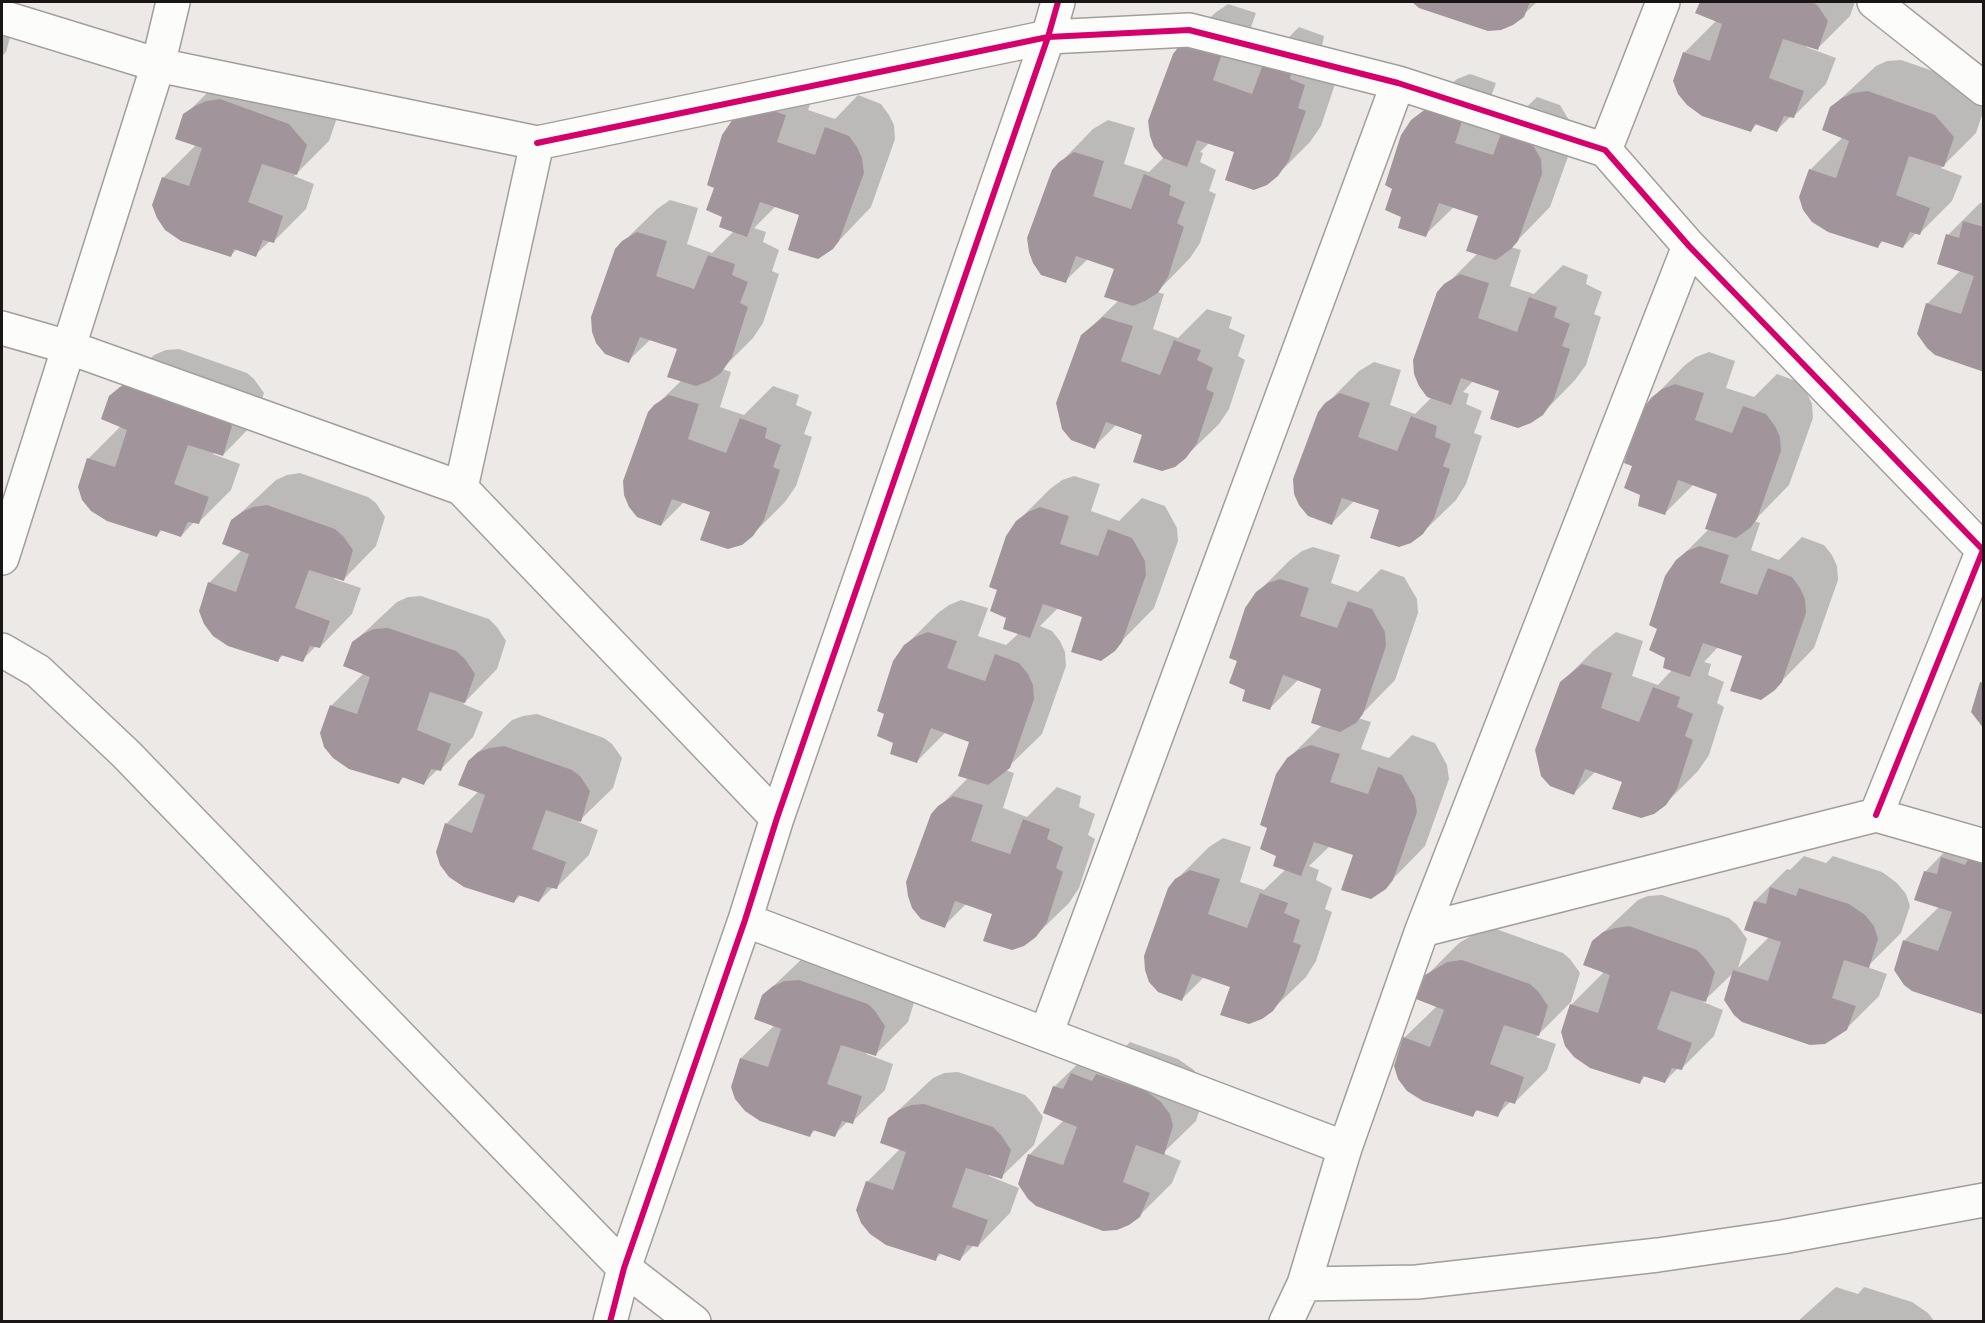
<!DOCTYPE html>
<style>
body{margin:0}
#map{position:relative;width:1985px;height:1323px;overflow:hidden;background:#ece9e6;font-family:Cabin,sans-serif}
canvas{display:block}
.frame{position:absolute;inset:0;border:3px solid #191615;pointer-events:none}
</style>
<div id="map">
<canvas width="1985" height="1323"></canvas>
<div class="frame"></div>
</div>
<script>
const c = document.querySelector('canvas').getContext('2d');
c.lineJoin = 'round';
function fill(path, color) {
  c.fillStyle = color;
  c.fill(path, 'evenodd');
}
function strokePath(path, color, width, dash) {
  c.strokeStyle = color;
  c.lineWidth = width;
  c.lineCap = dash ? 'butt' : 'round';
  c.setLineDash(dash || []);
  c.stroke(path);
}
fill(new Path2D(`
 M1416,2H1537L1523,15L1420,6Z
 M1702,2H1855L1850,16L1818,48L1807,45L1806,47L1836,58L1826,84L1794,116H1791L1777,130L1758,123L1751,130L1684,53L1717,20L1697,13Z
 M1228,4L1256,13L1244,47L1270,56L1299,27L1324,36L1322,46L1337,53V78L1321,126L1310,142L1277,175L1236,152L1209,143L1200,152L1203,153L1200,162L1216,170L1209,191L1216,194L1200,243L1190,258L1157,292L1164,294L1153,329L1178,338L1207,309L1232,317L1229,328L1245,335L1238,356L1245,360L1229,409L1219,424L1185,457L1144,434L1117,424L1094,447L1082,336L1119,300L1115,268L1088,259L1065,281L1060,163L1093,129L1108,120L1135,128L1124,164L1149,172L1164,157L1181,46L1215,13Z
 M2,6L14,23L6,52L2,56Z
 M1901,60L1968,83L1984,102V109L1976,133L1941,168L1962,176L1952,201L1920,233L1917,232L1903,247L1884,240L1877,247L1810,170L1843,137L1832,107L1876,66L1887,61Z
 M254,67L321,92L339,112L329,141L294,176L314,184L306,209L273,242L270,241L255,255L237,249L231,255L163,178L196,145L185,115L218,82L240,69Z
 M1470,74L1496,83L1486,110L1514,119L1537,97L1560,105L1573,127L1574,140L1550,207L1511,247L1521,250L1510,286L1534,294L1563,265L1588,275L1586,284L1602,292L1594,314L1601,317L1586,365L1575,380L1542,414L1501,390L1473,381L1463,392L1469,394L1466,404L1482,411L1474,433L1482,436L1466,484L1456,500L1422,533L1381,509L1354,501L1332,523L1326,404L1359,371L1374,362L1401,370L1390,405L1415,414L1432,397L1446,285L1478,253L1479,215L1455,206L1425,235L1413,121L1446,88L1457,79Z
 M818,82L808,110L835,119L858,95L881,104L889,115L894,125L895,139L871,207L832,248L801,214L776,206L754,228L766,232L763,242L779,250L772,271L779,274L763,323L753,338L722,369L731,372L720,407L744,415L773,386L799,395L796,405L812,412L804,434L812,437L796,486L785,502L752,535L711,511L684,502L661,525L655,406L682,380L679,348L651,339L628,361L623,242L657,209L670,200L698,208L687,244L712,253L734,231L724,216L716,187L724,136Z
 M1980,203H1984V371L1927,304L1961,270L1948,235Z
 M179,349L247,373L254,379L264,393L255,422L223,455L214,452L213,454L240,464L231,490L199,522L195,521L181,536L162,530L156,536L88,459L121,426L111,396L154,355L166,350Z
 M1709,352L1735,361L1726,388L1754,397L1777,374L1799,382L1807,393L1812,404L1813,418L1789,485L1754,521L1760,523L1751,550L1779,560L1802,537L1824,545L1832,555L1837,566L1838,580L1814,648L1774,689L1743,655L1719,646L1704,662L1711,664L1708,675L1724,682L1717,703L1724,707L1709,755L1698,771L1665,804L1624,781L1596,771L1573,794L1561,683L1594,650L1616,632L1643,641L1632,676L1658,685L1672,670L1677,561L1709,529L1718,493L1694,484L1664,514L1652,399L1685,365L1696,357Z
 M300,473L368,497L376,503L385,517L376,546L344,579L335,576L334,579L361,588L352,614L320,647L316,646L302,660L284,654L278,660L209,583L242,550L232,521L276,480L287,475Z
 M1074,476L1100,484L1091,511L1119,521L1142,498L1165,506L1177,528L1178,541L1154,608L1114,649L1084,616L1059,607L1040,626L1052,631L1060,641L1065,652L1066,666L1042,734L1005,770L1014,773L1003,808L1027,817L1057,787L1081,796L1079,807L1095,814L1088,835L1095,839L1079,888L1069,903L1035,936L994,913L967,903L944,926L939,807L968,778L971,741L946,732L917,761L894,742L886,713L905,646L938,613L949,605L961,600L988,608L978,636L1006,645L1019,633L1017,522L1050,489L1062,480Z
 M1313,547L1340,555L1331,583L1358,592L1381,569L1404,577L1417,599L1418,613L1395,680L1358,718L1371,722L1361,749L1389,758L1412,735L1435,743L1447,765L1449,779L1425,846L1385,887L1354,854L1330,846L1309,866L1319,870L1316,880L1332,888L1325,909L1332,912L1316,961L1306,977L1272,1010L1232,986L1204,977L1181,1000L1176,880L1209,847L1223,838L1251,847L1240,882L1264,890L1286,869L1288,759L1322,725L1323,688L1299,679L1270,708L1257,593L1290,560L1302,551Z
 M421,596L489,619L497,627L506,641L497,669L463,704L483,712L473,737L441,769H438L424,783L405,776L398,783L331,706L364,673L353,643L397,602L408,597Z
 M537,714L604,738L612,744L622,758L613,788L578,822L598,830L589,855L556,888L553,887L539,901L521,895L514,901L446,824L479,791L469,761L512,720L523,716Z
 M1975,825L1984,828V1013L1904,941L1939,907L1925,872L1957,839L1960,840Z
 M1804,856L1826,863L1833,856L1882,872L1897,883L1906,894L1910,906L1901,933L1867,967L1887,974L1879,996L1846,1029L1726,1000L1735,971L1703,1002L1723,1010L1714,1036L1682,1068H1678L1664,1082L1646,1075L1640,1082L1563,1032L1572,1004L1605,971L1593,942L1638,900L1648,896L1662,895L1729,918L1737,925L1747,939L1738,968L1769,937L1755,901L1787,869L1790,870Z
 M1496,929L1563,953L1570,959L1580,973L1571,1002L1536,1037L1556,1044L1547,1070L1515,1102L1511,1101L1497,1115L1478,1109L1472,1116L1404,1038L1437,1006L1426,976L1459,943L1481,930Z
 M807,954L917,993L908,1022L876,1054L867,1052L866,1054L893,1064L885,1090L852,1122L848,1121L834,1135L816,1129L810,1135L733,1087L741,1058L775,1025L764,995Z
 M1130,1042L1178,1059L1194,1070L1202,1081L1205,1093L1196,1121L1163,1153L1181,1161L1172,1183L1139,1216L1029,1155L1064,1120L1054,1087L1087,1055L1123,1049Z
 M958,1072L1025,1095L1033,1103L1043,1117L1034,1145L1001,1177L989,1174V1176L1019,1188L1010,1213L978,1246L974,1245L960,1259L942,1253L935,1259L867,1182L900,1149L889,1119L933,1078L944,1073Z
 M1836,1287L1858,1294L1864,1287L1912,1302L1928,1313L1935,1322H1797Z`), '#0003');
fill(new Path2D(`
 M1412,2H1530L1524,17L1513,25L1501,30L1488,31L1419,8Z
 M1700,2H1813L1818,6L1828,21L1818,50L1783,39L1769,78L1804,91L1794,118L1784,116L1777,132L1755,124L1751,132L1702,116L1687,105L1678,94L1673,81L1683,52L1710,61L1722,24L1695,13Z
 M1180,45H1225L1213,80L1252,94L1265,59L1292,68L1290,79L1305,85L1298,108L1306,111L1289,160L1278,176L1267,185L1254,190L1225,180L1234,152L1197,140L1187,167L1163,158L1154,147L1150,136L1148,121L1173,54Z
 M1868,91L1935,115L1954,137L1944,167L1909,156L1896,195L1930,208L1920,235L1910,232L1903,248L1881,241L1878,248L1828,232L1812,222L1803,210L1799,197L1809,169L1836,178L1849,141L1822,130L1830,107L1842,98L1853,93Z
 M220,99L289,124L307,145L297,175L262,164L248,202L283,216L274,243L263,240L256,257L234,249L231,257L181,241L165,230L157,218L152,205L162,177L189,186L202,148L175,139L183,114L195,106L206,101Z
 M757,106L786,115L777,142L815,155L825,127L849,136L857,147L862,158L864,173L839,241L833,249L818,259L788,250L799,215L760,202L747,237L719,227L722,217L706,210L714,188L707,185L722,135L733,119Z
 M1436,106L1464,115L1455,143L1493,155L1503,128L1528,137L1541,159L1542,174L1518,241L1511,249L1496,260L1466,251L1478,216L1439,203L1426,237L1398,228L1401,217L1385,210L1392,189L1385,185L1401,135L1411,120L1423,111Z
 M1074,152L1104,161L1093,196L1131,209L1144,174L1171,185L1169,195L1185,202L1177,223L1184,227L1168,277L1158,293L1145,301L1133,306L1104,297L1114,269L1076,256L1066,283L1041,275L1033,263L1029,252L1027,238L1052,170L1059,162Z
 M1963,221L1984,227V372L1935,355L1927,348L1917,334L1926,303L1961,314L1974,276L1937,264L1946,234L1959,238Z
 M637,232L667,241L656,276L694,289L708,255L735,264L732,275L748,282L740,303L748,307L732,357L721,373L709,381L696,386L667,377L677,349L640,337L629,363L605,354L596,343L592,332L591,317L615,249L622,241Z
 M1460,274L1489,283L1478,318L1517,332L1529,297L1557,307L1554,317L1570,324L1562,346L1570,349L1554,399L1543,415L1531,423L1518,428L1490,419L1499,391L1461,378L1451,405L1427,397L1419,386L1414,374L1413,360L1437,292L1444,284Z
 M1103,317L1133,326L1121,361L1160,375L1174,340L1201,350L1197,360L1213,368L1206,389L1214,393L1197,443L1186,458L1175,467L1162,471L1133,462L1142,435L1106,422L1095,449L1071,440L1062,429L1056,403L1081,335Z
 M132,382L227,421L232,426L223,456L188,445L174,484L209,497L199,524L188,522L181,537L160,530L157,537L107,521L91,511L82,500L78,487L87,458L115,467L127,430L101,419L109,396L120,387Z
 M1675,384L1704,393L1695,420L1732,433L1743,406L1766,414L1775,426L1780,437L1781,451L1757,519L1750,528L1736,538L1705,529L1717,494L1678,480L1665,515L1638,506L1640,495L1624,488L1632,466L1624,463L1640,413L1651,398L1662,389Z
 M1340,393L1370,403L1358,437L1397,451L1411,416L1437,426L1435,437L1451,444L1443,466L1450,469L1434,518L1423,534L1411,543L1399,547L1370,538L1379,510L1342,498L1332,525L1308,516L1299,505L1294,494L1293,479L1318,412L1325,403Z
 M669,395L699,404L688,439L726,453L740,418L767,428L765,438L781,445L773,467L780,470L764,520L753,536L742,545L728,549L700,540L710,512L672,499L661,526L637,517L629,507L624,495L623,481L648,412L654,405Z
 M267,505L335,529L343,536L353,550L344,581L309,570L295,608L330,621L320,648L310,646L303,662L281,655L278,662L228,646L213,636L204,624L199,611L208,582L236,592L249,554L222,544L231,520L242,512L253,507Z
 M1040,507L1069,516L1060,544L1098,556L1108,529L1132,538L1145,561L1146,575L1122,642L1115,651L1101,661L1071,652L1082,617L1043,604L1030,638L1003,629L1006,618L990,611L997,590L989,587L1006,536L1016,521L1028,512Z
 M1700,546L1729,555L1720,583L1757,595L1768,568L1792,577L1800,588L1805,599L1806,613L1782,682L1775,690L1761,700L1730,691L1742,656L1703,643L1690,677L1663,668L1665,658L1649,650L1657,629L1649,625L1665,576L1676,560L1687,551Z
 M1280,579L1309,588L1300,616L1337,628L1348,601L1372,609L1385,632L1386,646L1363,714L1356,723L1340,732L1311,723L1321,689L1283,675L1270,710L1242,701L1245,690L1229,683L1237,661L1229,658L1245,608L1256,592L1268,583Z
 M388,628L456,651L465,659L475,674L465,703L430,692L417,730L451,744L441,771L431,769L424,785L402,777L399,784L349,769L333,758L324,747L320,733L330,705L357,714L370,677L343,666L352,642L363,634L374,629Z
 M928,632L957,641L947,668L985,681L995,654L1019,663L1028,674L1033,685L1034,699L1010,768L988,785L958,776L969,742L931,728L917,763L890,754L893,743L877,736L884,714L877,711L893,661L904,645L915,637Z
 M1582,664L1612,673L1601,708L1639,722L1653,687L1680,697L1677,707L1693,714L1685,736L1693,740L1677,789L1666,805L1654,814L1641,818L1612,809L1622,782L1585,769L1574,795L1550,786L1541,776L1535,750L1560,682Z
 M1980,682L1984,683V729L1971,712Z
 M1311,745L1340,754L1330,782L1368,794L1378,767L1402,775L1415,798L1417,812L1393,880L1386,889L1371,899L1341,890L1353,855L1314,842L1301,876L1273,866L1276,856L1260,849L1267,828L1260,825L1276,774L1287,758L1298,750Z
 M504,746L572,770L580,776L590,791L581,822L546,810L532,849L566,862L557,889L547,887L539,902L518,895L514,903L464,887L449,877L440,865L436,852L445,823L472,833L485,795L458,785L468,761L478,752L490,748Z
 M953,796L983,805L971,841L1010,854L1023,819L1050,829L1047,839L1063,847L1056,868L1063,872L1047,922L1036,937L1024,946L1012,950L983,941L992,914L955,901L945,928L921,919L912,908L908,896L906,882L931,814L938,806Z
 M1941,857L1965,865L1969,858L1984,863V1015L1912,991L1904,985L1894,970L1903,940L1938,951L1952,912L1914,900L1924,871L1937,874Z
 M1190,870L1220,879L1208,914L1247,928L1260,893L1288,903L1284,913L1300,920L1293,942L1301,945L1284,995L1273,1011L1262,1019L1249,1024L1220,1015L1230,987L1192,974L1182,1001L1158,992L1149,982L1145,970L1144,956L1168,888L1175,879Z
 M1770,887L1796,896L1799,888L1849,904L1865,915L1874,926L1878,939L1869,968L1844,960L1832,998L1856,1006L1847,1030L1825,1044L1810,1045L1742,1022L1734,1015L1724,1000L1733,970L1768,981L1781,942L1744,930L1754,901L1766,904Z
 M1629,926L1697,950L1705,958L1715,972L1706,1002L1671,991L1657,1029L1692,1043L1682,1070L1672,1068L1665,1083L1643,1076L1640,1084L1590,1068L1574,1057L1565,1046L1561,1032L1570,1004L1598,1013L1610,975L1583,965L1592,941L1603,932L1615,928Z
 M1462,960L1530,984L1538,991L1548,1006L1539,1036L1504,1025L1490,1064L1524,1077L1515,1104L1505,1101L1498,1117L1476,1110L1473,1117L1423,1101L1407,1091L1398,1079L1394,1066L1403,1037L1430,1047L1444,1010L1416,999L1425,975L1447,962Z
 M799,980L868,1004L875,1011L885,1026L876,1056L841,1045L827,1084L862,1096L853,1124L842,1121L835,1137L813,1130L810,1137L760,1121L745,1111L735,1099L731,1087L740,1058L768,1067L781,1029L754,1019L762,995L773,986L785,981Z
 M1071,1073L1092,1081L1096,1074L1146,1091L1161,1102L1170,1114L1173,1126L1164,1155L1136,1145L1123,1182L1150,1193L1140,1217L1129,1225L1117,1230L1103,1231L1036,1206L1028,1199L1018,1184L1028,1154L1063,1165L1077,1127L1043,1113L1053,1086L1063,1089Z
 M924,1104L993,1127L1001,1135L1011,1150L1002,1179L966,1168L952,1207L988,1220L978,1247L967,1245L960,1261L938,1253L936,1261L886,1245L870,1234L861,1223L856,1210L866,1181L893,1190L906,1152L880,1143L888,1118L899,1110L911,1105Z`), '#a1959b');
const minor = new Path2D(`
 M1874,2L1984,89
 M2,17L158,65L537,143L461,488L68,347L2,328
 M537,143L1048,37L1189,30L1398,83L1605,150L1689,246L1983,550L1876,815
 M1605,150L1663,2
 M461,488L777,818
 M2,558L158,65L173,2
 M2,650L38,671L126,754L624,1268L694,1322
 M745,920L1345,1148
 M1422,930L1876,815L1984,846
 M1046,1034L1398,83
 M1304,1284L1417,1282L1658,1255L1782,1237L1984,1200
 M610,1322L624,1268L745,920L777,818L1048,37L1058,2
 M1286,1322L1304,1284L1345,1148L1422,930L1689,246`);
strokePath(minor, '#a19e9c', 36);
strokePath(minor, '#fcfcfb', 33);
strokePath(new Path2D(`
 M537,143L1048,37L1189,30L1398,83L1605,150L1689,246L1983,550L1876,815
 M610,1322L624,1268L745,920L777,818L1048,37L1058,2`), '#d6006c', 6);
</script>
